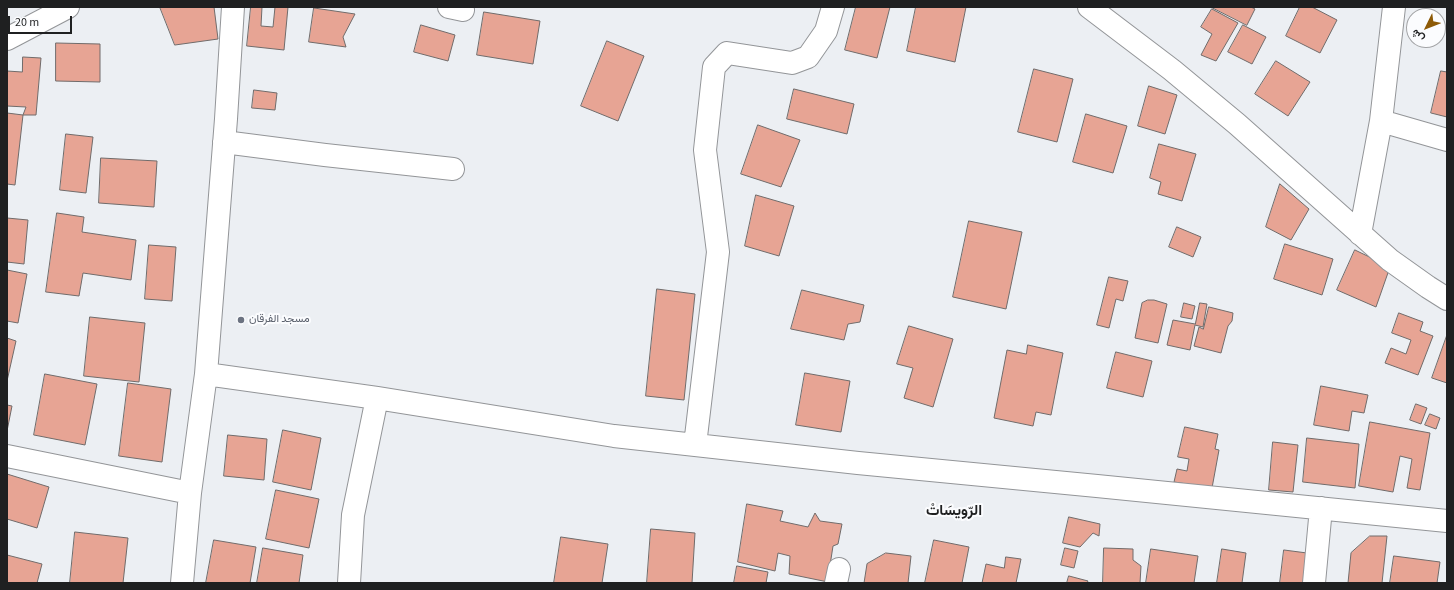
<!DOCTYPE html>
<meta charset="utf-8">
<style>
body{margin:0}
#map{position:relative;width:1454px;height:590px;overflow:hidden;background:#eceff3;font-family:"Source Sans 3",Vazirmatn,sans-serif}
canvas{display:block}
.frame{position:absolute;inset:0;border:8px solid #1f2021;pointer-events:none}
.north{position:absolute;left:1406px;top:8px;width:40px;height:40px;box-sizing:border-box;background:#fbfcfe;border:1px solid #a3a4a6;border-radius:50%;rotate:227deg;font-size:11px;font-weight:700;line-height:16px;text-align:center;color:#1f2021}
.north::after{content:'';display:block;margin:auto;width:14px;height:18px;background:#8d5a07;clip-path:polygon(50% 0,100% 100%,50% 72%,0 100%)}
.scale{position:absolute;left:8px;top:16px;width:64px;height:18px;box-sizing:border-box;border:2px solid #1f2021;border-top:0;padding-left:5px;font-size:12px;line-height:14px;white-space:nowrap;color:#1f2021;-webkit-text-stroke:3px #fbfcfe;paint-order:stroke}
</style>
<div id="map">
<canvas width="1454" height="590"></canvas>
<div class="frame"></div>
<div class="north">ش</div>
<div class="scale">20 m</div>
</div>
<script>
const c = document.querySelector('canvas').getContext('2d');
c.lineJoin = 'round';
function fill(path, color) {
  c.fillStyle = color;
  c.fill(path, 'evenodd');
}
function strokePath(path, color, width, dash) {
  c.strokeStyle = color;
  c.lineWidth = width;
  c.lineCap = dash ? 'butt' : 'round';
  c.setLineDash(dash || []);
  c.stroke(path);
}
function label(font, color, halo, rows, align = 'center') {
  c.font = font + ' "Source Sans 3",Vazirmatn,sans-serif';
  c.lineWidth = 4;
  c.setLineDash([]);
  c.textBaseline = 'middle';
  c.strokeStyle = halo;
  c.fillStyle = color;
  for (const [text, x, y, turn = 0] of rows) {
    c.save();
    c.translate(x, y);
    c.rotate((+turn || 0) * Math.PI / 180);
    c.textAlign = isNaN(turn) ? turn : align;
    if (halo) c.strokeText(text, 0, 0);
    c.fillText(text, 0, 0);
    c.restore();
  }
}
const building = new Path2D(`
 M160,7H214L218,39L175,45Z
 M251,7H262L261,26L273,27L275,7H288L284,50L247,46Z
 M856,7H890L877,58L845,50Z
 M916,7H966L955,62L907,51Z
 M1211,7H1251L1255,9L1247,25Z
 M1300,7H1312L1337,20L1320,53L1286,36Z
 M314,8L355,14L343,37L346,47L309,42Z
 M1212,9L1238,23L1216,61L1201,55L1212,34L1201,27Z
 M484,12L540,21L533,64L477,55Z
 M421,25L455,35L448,61L414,52Z
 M1243,25L1266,37L1252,64L1228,52Z
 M607,41L644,56L618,121L581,106Z
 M56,43L100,44V82L56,81Z
 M23,57L41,58L36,115H23L26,107L7,106V71L22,72Z
 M1276,61L1310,82L1288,116L1255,94Z
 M1034,69L1073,79L1057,142L1018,132Z
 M1441,71L1447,72V117L1431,113Z
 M1149,86L1177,95L1165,134L1138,126Z
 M794,89L854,104L847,134L787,119Z
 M254,90L277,93L275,110L252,108Z
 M7,113L23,115L15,185L7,184Z
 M1086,114L1127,126L1113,173L1073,162Z
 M758,125L800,140L781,187L741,174Z
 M66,134L93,137L86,193L60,190Z
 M1159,144L1196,154L1182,201L1158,194L1161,182L1150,178Z
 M101,158L157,161L154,207L99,203Z
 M1280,184L1309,209L1291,240L1266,227Z
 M756,195L794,206L779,256L745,246Z
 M57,213L84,217L82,232L136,240L131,280L83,273L79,296L46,292Z
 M7,218L28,220L24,264L7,262Z
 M969,221L1022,232L1006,309L953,297Z
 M1177,227L1201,237L1193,257L1169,247Z
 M1285,244L1333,259L1322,295L1274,279Z
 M149,245L176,247L172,301L145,299Z
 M1355,250L1390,267L1376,307L1337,290Z
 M7,270L27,274L18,323L7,321Z
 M1109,277L1128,281L1123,301L1116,299L1109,328L1097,325Z
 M657,289L695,294L684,400L646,396Z
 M802,290L864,305L860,322L848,324L844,340L791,329Z
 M1148,300H1154L1167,304L1158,343L1135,338L1142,303Z
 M1184,303L1195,306L1192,319L1181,317Z
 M1200,303L1207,304L1203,327L1195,325L1190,350L1167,345L1173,320L1195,324Z
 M1209,307L1233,313L1232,321L1228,326L1221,353L1194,346L1199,327L1203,329Z
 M1399,313L1423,322L1420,331L1433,336L1418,375L1385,363L1391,348L1406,354L1411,340L1392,333Z
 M90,317L145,323L139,382L84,376Z
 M909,326L953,339L933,407L904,398L913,368L897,364Z
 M1447,335V383L1432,378Z
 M7,338L16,341L7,381Z
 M1028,345L1063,353L1051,415L1036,412L1033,426L994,418L1007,350L1026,354Z
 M1116,352L1152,361L1143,397L1107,388Z
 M805,373L850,381L841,432L796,425Z
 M45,374L97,384L85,445L34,435Z
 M128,383L171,389L162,462L119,456Z
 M1321,386L1368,395L1364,413L1352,411L1349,431L1314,425Z
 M1416,404L1427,408L1421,424L1410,420Z
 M7,405L12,406L7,431Z
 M1430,414L1440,418L1436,429L1425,425Z
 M1370,422L1430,433L1420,490L1407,488L1412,459L1400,456L1393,492L1359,486Z
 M1185,427L1218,434L1215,449L1219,450L1212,488L1174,482L1177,469L1187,471L1189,459L1178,457Z
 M283,430L321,438L311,490L273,482Z
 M228,435L267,439L264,480L224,476Z
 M1307,438L1359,444L1355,488L1303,482Z
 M1273,442L1298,445L1293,492L1269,490Z
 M7,474L49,487L37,528L7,519Z
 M276,490L319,499L309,548L266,539Z
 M747,504L783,511L780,521L808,527L815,513L820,521L842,524L838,544L833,546L829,572L833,583L789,574L790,556L778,553L775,571L738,562Z
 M1069,517L1100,524L1099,536L1093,533L1080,547L1063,543Z
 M651,529L695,533L692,583H647Z
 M75,532L128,538L123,583H70Z
 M1370,536H1387L1382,583H1348L1351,553Z
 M561,537L608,544L602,583H554Z
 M214,540L256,547L250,583H206Z
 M934,540L969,547L962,583H925Z
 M263,548L303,555L299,583H257Z
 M1065,548L1078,551L1074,568L1061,565Z
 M1104,548L1133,549V560L1141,566L1140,583H1103Z
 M1151,549L1198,556L1194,583H1146Z
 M1222,549L1246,553L1242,583H1217Z
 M1284,550L1307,553L1303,583H1280Z
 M886,553L911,556L908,583H864L867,564Z
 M7,555L42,564L37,583H7Z
 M1394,556L1440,562L1437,583H1390Z
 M1006,557L1021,559L1016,583H982L986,564L1004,568Z
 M737,566L768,572L766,583H734Z
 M1069,576L1088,581L1087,583H1067Z`);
fill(building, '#e7a494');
strokePath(building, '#706b6a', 1);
const street = new Path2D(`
 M449,7L463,10
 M1089,7L1172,70L1237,124L1390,260L1428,287L1447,299
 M7,39L68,7
 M1381,121L1447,140
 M224,142L325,155L453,169
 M1360,234L1381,121L1394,7
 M206,374L377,398L614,436L858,463L1097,486L1447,521
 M695,445L718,252L705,150L714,67L727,53L792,63L808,57L826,31L833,7
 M7,456L190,493
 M182,583L190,493L206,374L226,119L233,7
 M349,583L353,515L377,398
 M836,583L839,569
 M1314,583L1321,508`);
strokePath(street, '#939598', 24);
strokePath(street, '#fff', 22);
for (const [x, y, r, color] of [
 [241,320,4,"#6b7280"]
]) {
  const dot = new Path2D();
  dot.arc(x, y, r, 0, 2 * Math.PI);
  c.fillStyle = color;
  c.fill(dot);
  strokePath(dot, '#fbfcfe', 1.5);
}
label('11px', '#5b616d', '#fbfcfe', [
 ["مسجد الفرقان",249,320]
], 'left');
label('bold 15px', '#1f2021', '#fbfcfe', [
 ["الرّويسَاتْ",954,512]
]);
</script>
